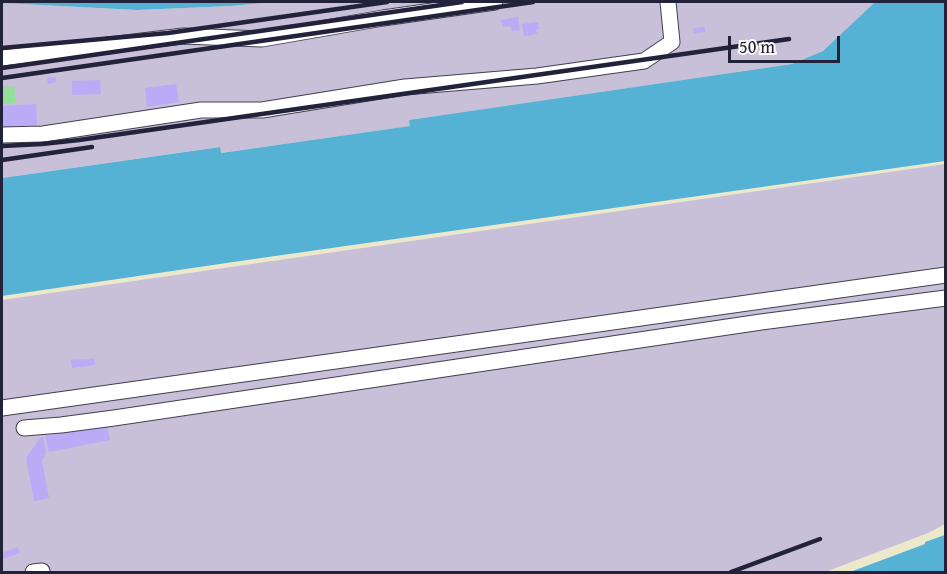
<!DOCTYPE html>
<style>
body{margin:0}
#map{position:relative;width:947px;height:574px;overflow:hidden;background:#ece8cc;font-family:"Gentium Book Plus",serif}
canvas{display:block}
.frame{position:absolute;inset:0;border:3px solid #22223b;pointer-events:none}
.scale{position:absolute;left:728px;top:36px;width:112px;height:27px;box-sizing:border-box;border:3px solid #22223b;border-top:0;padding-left:8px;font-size:18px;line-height:21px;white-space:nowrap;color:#22223b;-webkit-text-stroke:4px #fdfcf7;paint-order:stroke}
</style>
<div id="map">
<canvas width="947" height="574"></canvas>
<div class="frame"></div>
<div class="scale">50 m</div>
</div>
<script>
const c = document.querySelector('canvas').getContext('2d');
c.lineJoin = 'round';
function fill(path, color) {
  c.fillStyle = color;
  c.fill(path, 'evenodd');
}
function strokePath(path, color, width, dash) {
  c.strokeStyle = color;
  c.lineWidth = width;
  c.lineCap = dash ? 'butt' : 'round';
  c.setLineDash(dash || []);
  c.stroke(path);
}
fill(new Path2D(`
 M273,2H875L823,51L792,64L410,120L411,126L220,153L219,147L2,178V3L137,10L231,6Z
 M945,164V524L928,533L825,572H2V300Z`), '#c8bfd8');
fill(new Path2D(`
 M14,86L16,103L4,104L2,87Z`), '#94de99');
fill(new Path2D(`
 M2,2H273L231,6L137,10L2,3Z
 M875,2H945V161L247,260L2,296V178L220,147L221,153L410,126L409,120L792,64L823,51Z
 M945,535V572H850L925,544V542Z`), '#56b2d4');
fill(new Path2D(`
 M518,17L520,30L512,31L511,26L503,27L501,20Z
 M538,22L539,29H536L537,34L524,36L522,24Z
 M705,27V32L694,33L693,28Z
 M56,77V82L48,84L47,78Z
 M100,80L101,94L72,95V81Z
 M176,84L179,102L147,107L145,88Z
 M36,104L37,125L2,127V106Z
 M94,358L95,365L72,368L71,360L85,359V360Z
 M107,425L110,440L49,452L45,436Z
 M43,437L46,452L42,461L49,498L34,501L26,458L40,438Z
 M18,547L20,553L2,559V553Z`), '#baabf6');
const minor = new Path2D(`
 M2,58L183,36L262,39L383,18L495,2
 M2,135L43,134L201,110H262L405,87L537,76L644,61L672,42L668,2
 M2,408L946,275
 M24,428L61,425L114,418L761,322L946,298
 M33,572L42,571`);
strokePath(minor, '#404051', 17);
strokePath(minor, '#fff', 15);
strokePath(new Path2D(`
 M2,48L168,33L387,2
 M2,68L462,2
 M2,78L533,2
 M2,146L42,144L79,140L789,39
 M2,160L92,147
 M731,572L820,539`), '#22223b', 4.5);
</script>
